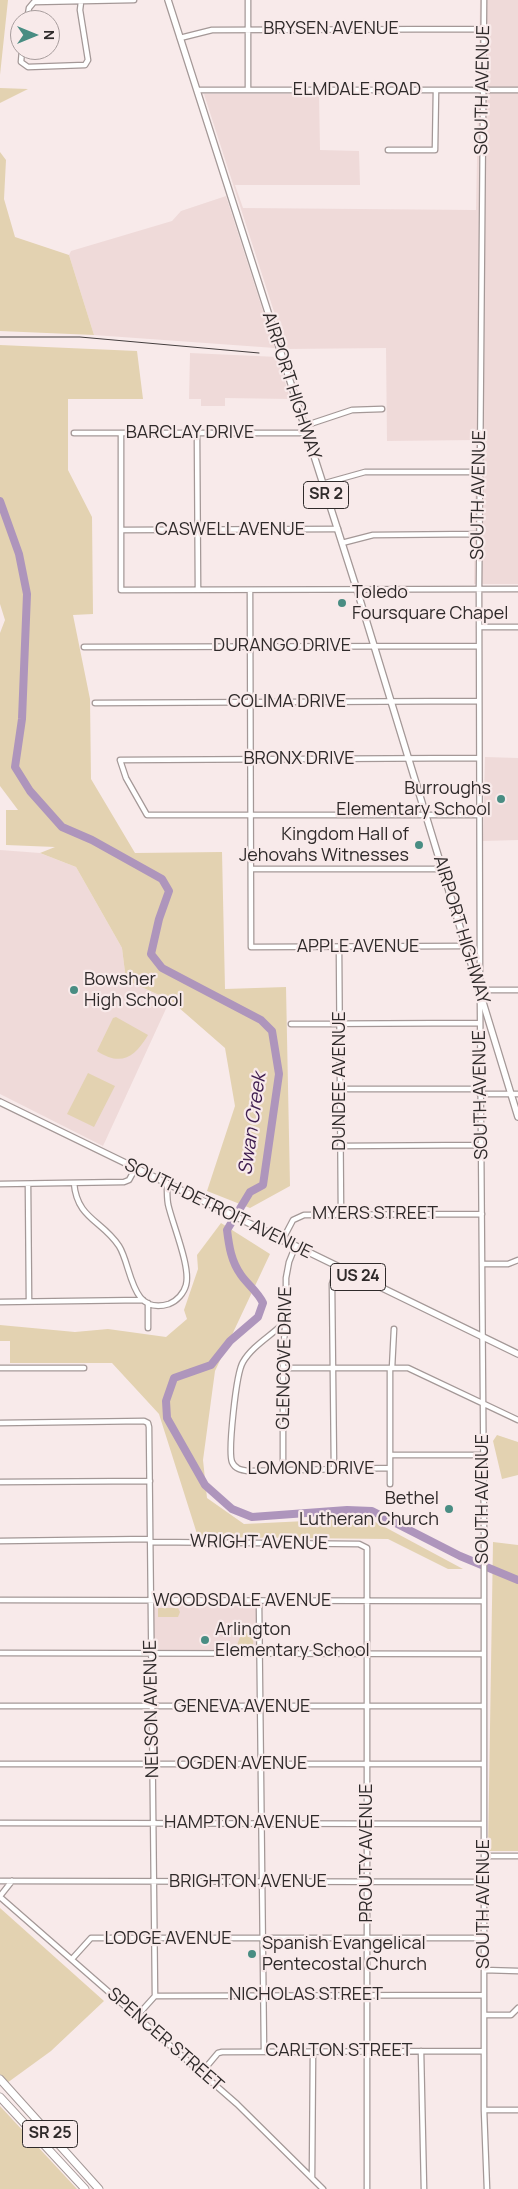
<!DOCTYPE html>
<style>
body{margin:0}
#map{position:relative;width:518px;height:2189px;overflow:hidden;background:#f8eaea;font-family:Manrope,sans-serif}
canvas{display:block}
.north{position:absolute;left:10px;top:10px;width:50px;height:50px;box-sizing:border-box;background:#f8eaea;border:1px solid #a89d9d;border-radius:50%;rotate:90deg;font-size:14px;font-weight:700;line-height:20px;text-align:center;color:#2f2a2a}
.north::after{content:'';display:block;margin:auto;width:18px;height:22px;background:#498d83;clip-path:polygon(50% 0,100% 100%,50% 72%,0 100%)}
</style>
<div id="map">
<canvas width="518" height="2189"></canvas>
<div class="north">N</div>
</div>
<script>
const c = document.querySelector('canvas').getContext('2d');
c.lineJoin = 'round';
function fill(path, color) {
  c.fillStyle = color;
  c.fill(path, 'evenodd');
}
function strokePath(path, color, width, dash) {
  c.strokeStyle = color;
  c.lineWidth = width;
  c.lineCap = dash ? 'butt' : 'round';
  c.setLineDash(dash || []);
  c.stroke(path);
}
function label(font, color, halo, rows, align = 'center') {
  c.font = font + ' Manrope,sans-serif';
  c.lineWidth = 4.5;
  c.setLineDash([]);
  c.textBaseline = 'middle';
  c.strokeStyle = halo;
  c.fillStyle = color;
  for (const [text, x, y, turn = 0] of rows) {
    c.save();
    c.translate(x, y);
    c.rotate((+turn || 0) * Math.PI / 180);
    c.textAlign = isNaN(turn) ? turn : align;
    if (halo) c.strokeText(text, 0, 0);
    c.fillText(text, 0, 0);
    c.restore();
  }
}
fill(new Path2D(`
 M480,0H518V584H474L476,440L387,441L386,348L286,349L204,94H319L320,150L359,151L360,185H235L243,208L476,210Z
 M226,196L275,348L94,335L69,255L71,251L172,221L181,211Z
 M190,353L278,357L290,399L225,398V406H201V399H189Z
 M485,757L518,758V840L483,841Z
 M0,850L40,853L76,867L122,948L126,980L170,1000L103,1146L0,1094Z
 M151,1600L259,1601V1654L151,1653Z`), '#efdad9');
fill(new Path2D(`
 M0,0H8L0,75Z
 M0,88L28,89L0,103Z
 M0,152L6,160L4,199L15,237L69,255L94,335L0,331Z
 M0,345L137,351L143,399H68V470L92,517L93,614L73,615L90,699L91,779L135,853L222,852L225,989L286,987L290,1186L250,1208L207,1191L235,1106L225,1048L170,1000L126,980L122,948L76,867L40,853L55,847L6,845V810H18L0,786V633L5,620L0,604Z
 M116,1017L148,1035C135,1057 121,1067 97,1051L113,1018Z
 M88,1073L115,1086L94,1127L67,1114Z
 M221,1223L270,1254L215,1371L203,1460L207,1498L244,1524L368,1518L463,1569H448L388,1539L198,1537L159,1414L112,1363H10V1341H0V1325L75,1332L108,1329L166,1337L187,1319L184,1310L198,1269L197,1255Z
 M497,1435L518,1442V1475L502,1479L493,1441Z
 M493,1542L518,1545V1851H488Z
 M158,1608H178L180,1612L178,1617H158Z
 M254,1629L253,1647L236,1648L240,1637Z
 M0,1908L104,2001L51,2051L7,2083L0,2074Z
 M0,2106L77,2189H0Z`), '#e3d2b1');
strokePath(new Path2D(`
 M0,501L19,554L27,594L22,719L15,767L30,791L62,827L92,840L162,879L169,891L159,919L151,954L162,968L261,1020L272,1031L279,1074L263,1185L250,1192L227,1230C229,1246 231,1261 241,1275C248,1285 258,1292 263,1303L258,1317L230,1341L211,1365L174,1378L166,1401L167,1418L205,1485L232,1509L252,1517L347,1510L372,1511L460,1556L518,1580`), '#ae95bc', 8);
const minor = new Path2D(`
 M248,0V89
 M27,20L29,8L34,2L134,0
 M180,38L212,30L484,29
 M22,50L21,62L28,67L85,65L88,60L80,10L81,2
 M197,90H518
 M388,150H435L436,90
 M304,426L352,410L382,409
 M74,433H306
 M121,433V590L518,589
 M197,433L198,590
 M322,484L365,472H479
 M121,530L338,529
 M342,543L373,535L479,534
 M250,590L251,947L465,946
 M479,627H518
 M84,647L479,646
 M95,703L479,701
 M479,758L120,760L126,778L147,815H480
 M251,869H442
 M339,947L341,1215
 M480,989L479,589L484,0
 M480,990H518
 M480,999L484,1531V2110L487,2189
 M291,1024L480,1023
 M340,1089H480
 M480,1094H518
 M340,1146L481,1145
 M74,1183C77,1219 102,1220 119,1246C132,1266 130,1316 169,1304C177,1301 184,1293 186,1285C191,1267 172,1223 168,1204C167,1198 167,1191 167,1185
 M0,1184L124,1182L129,1180L135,1169
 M28,1184L29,1301
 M282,1241L293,1220L304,1215L482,1214
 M482,1264H508L518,1260
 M0,1302L143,1300
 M285,1322C272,1335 252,1346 243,1362C236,1373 228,1451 232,1462C235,1469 241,1470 248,1471L390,1468
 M148,1328V1303
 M0,1368H84
 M283,1368H408L518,1420
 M390,1368V1484
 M392,1368L394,1329
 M0,1423L144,1421L148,1423L149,1427L155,1996
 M390,1455H483
 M334,1469L332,1284L337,1267
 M283,1470V1355L286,1315V1278L289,1262L295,1247
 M0,1482L150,1481
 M0,1541L150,1539
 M150,1542L359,1544L367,1548V2189
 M0,1600L483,1601
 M259,1601L264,2052
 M0,1653L484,1654
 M0,1706H484
 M0,1764H484
 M0,1823L484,1824
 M484,1856H518
 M0,1881L484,1882
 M0,1896L12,1881
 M0,1897L237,2104L323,2189
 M72,1959L91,1938H484
 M484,1970L518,1971
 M484,2015H511L518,2008
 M137,2016L155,1996L484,1995
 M421,2051L424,2189
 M202,2072L218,2053L222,2052L484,2051
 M484,2110H518
 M312,2178L313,2051`);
const major = new Path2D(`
 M168,0L357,590L518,1117
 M0,1102L518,1354`);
const highway = new Path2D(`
 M0,2079L99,2189
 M0,2097L85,2189`);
strokePath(minor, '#a49897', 7);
strokePath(major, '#a49897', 8);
strokePath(highway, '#a49897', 9);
strokePath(minor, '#fff', 4.5);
strokePath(major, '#fff', 5.5);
strokePath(highway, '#fff', 7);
strokePath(new Path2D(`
 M0,337H80L259,353`), '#443e3e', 1);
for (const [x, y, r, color] of [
 [342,603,5,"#498d83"],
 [501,799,5,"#498d83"],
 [419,845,5,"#498d83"],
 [74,990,5,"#498d83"],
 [449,1509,5,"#498d83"],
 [205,1640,5,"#498d83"],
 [252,1954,5,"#498d83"]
]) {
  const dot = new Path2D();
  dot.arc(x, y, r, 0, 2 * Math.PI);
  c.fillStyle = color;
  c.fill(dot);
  strokePath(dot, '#f8eaea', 2);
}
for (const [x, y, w] of [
 [326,495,45],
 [358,1277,55],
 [50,2134,55]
]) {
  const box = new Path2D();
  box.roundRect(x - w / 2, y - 13.5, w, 27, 4);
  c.fillStyle = '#f8eaea';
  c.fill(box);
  strokePath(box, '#2f2a2a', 1);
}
label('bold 16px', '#2f2a2a', null, [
 ["SR 2",326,495],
 ["US 24",358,1277],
 ["SR 25",50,2134]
]);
label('18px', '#2f2a2a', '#f8eaea', [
 ["BRYSEN AVENUE",331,29],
 ["ELMDALE ROAD",357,90],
 ["SOUTH AVENUE",483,90,-89],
 ["AIRPORT HIGHWAY",291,386,72],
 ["BARCLAY DRIVE",190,433],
 ["SOUTH AVENUE",479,495,-89],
 ["CASWELL AVENUE",230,530],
 ["DURANGO DRIVE",282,646],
 ["COLIMA DRIVE",287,702],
 ["BRONX DRIVE",299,759],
 ["AIRPORT HIGHWAY",461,930,73],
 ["APPLE AVENUE",358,947],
 ["DUNDEE AVENUE",340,1081,-90],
 ["SOUTH AVENUE",481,1095,-91],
 ["SOUTH DETROIT AVENUE",218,1209,26],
 ["MYERS STREET",375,1214],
 ["GLENCOVE DRIVE",285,1358,-89],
 ["LOMOND DRIVE",311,1469],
 ["SOUTH AVENUE",483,1499,-90],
 ["WRIGHT AVENUE",259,1543,1],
 ["WOODSDALE AVENUE",242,1601],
 ["GENEVA AVENUE",242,1707],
 ["NELSON AVENUE",152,1709,-91],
 ["OGDEN AVENUE",242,1764],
 ["HAMPTON AVENUE",242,1823],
 ["PROUTY AVENUE",367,1853,-90],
 ["BRIGHTON AVENUE",248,1882],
 ["SOUTH AVENUE",484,1904,-90],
 ["LODGE AVENUE",168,1939],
 ["NICHOLAS STREET",306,1995],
 ["SPENCER STREET",165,2040,41],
 ["CARLTON STREET",339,2051]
]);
label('18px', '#2f2a2a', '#f8eaea', [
 ["Toledo",352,593],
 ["Foursquare Chapel",352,614],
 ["Burroughs",491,789,"right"],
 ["Elementary School",491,810,"right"],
 ["Kingdom Hall of",409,835,"right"],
 ["Jehovahs Witnesses",409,856,"right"],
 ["Bowsher",84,980],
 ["High School",84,1001],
 ["Bethel",439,1499,"right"],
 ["Lutheran Church",439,1520,"right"],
 ["Arlington",215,1630],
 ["Elementary School",215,1651],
 ["Spanish Evangelical",262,1944],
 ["Pentecostal Church",262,1965]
], 'left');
label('italic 19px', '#3e1d4f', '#f8eaea', [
 ["Swan Creek",253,1124,-82]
]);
</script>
